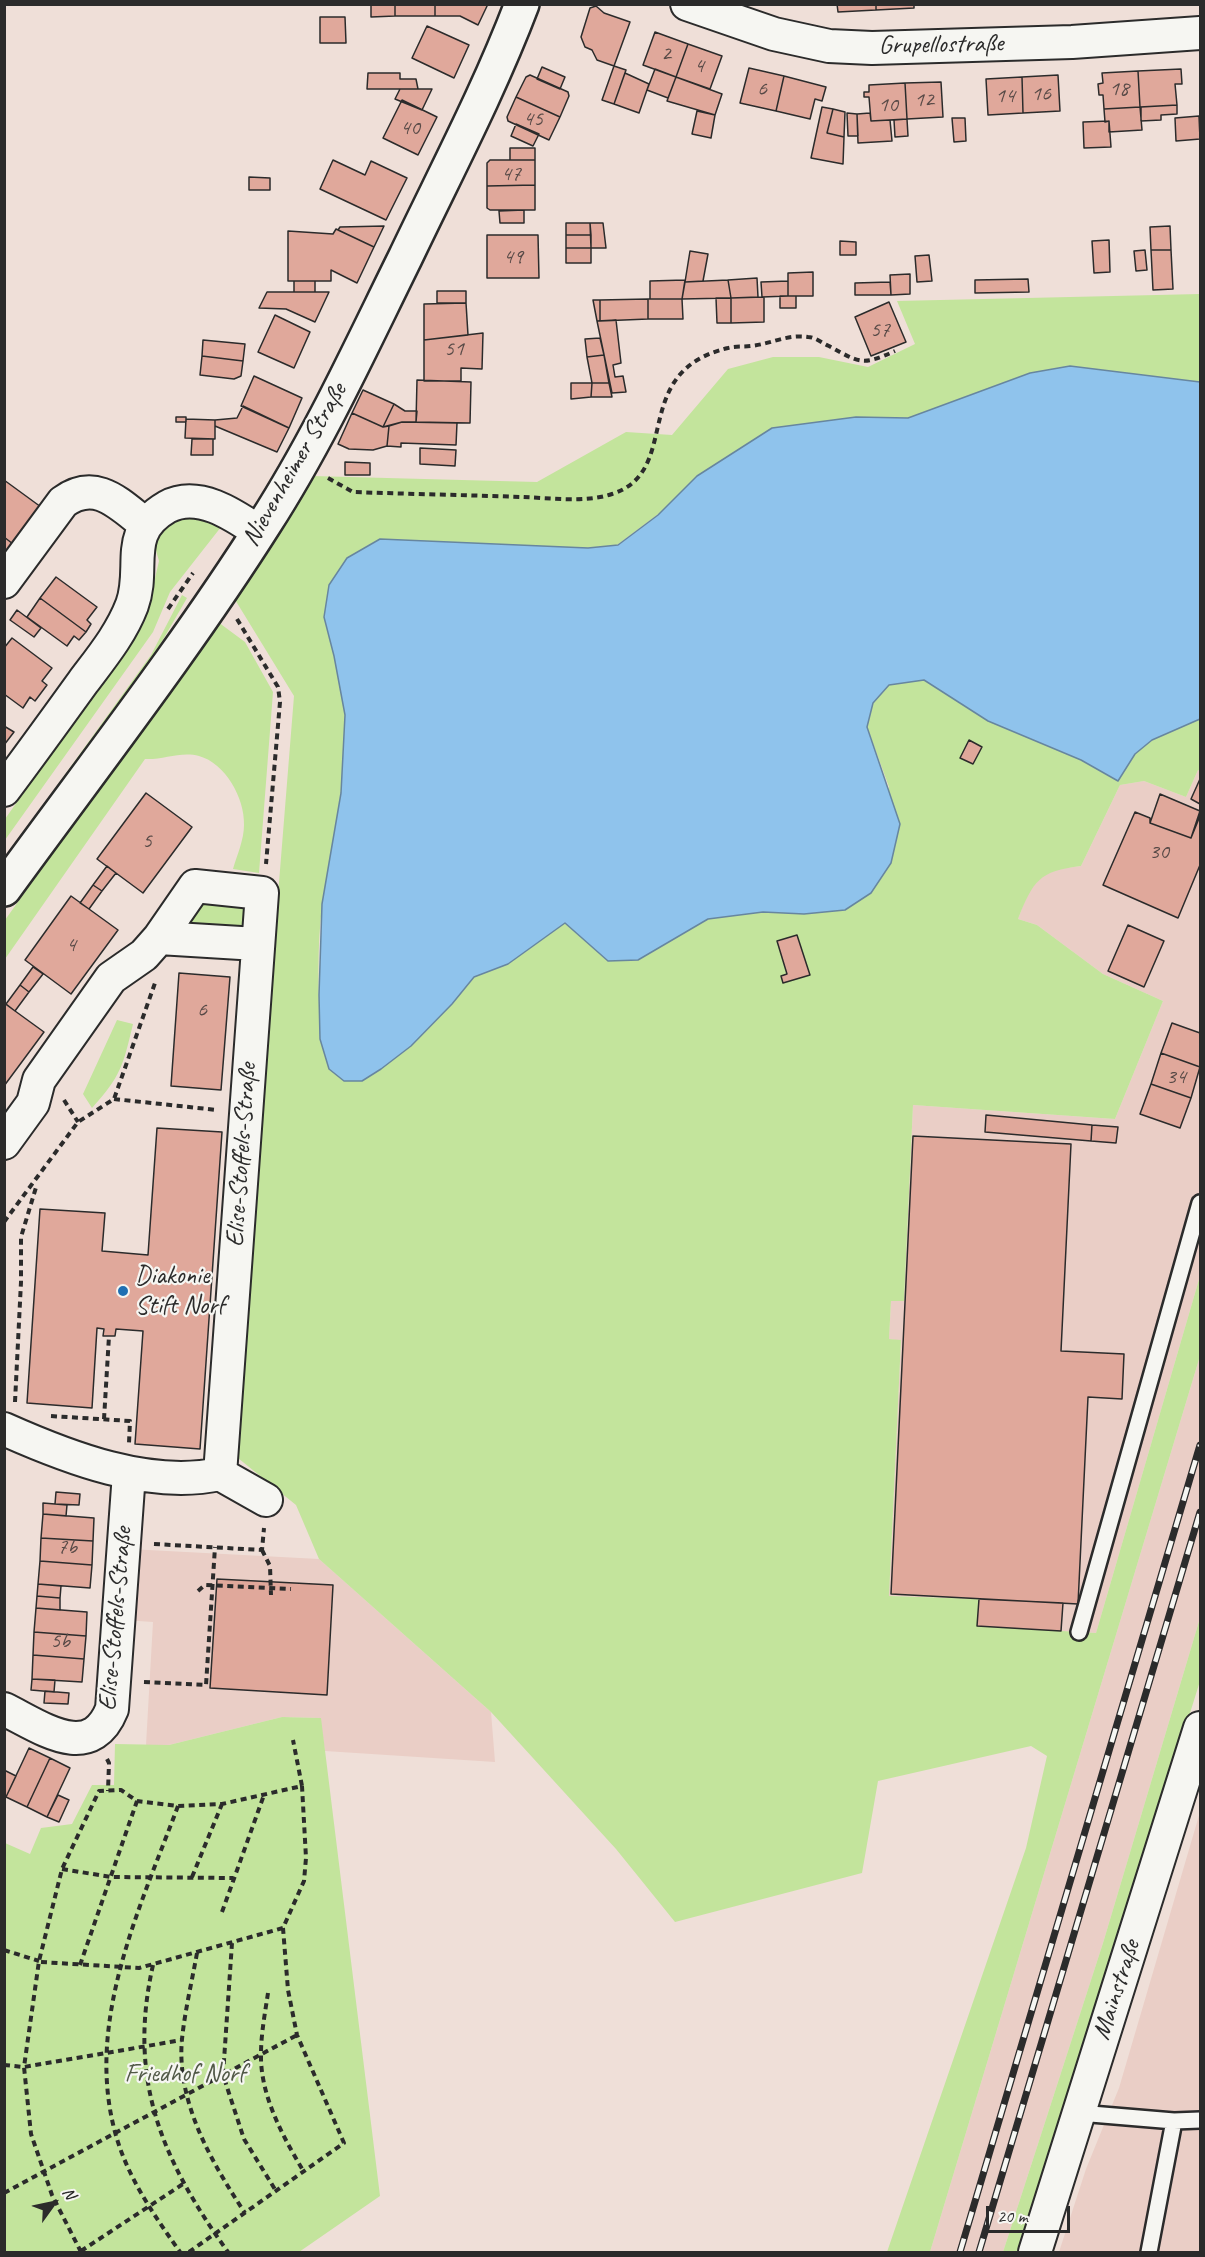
<!DOCTYPE html>
<meta charset="utf-8">
<style>
body{margin:0}
#map{position:relative;width:1205px;height:2257px;overflow:hidden;background:#efdfd8;font-family:Caveat,sans-serif}
canvas{display:block}
.frame{position:absolute;inset:0;border:6px solid #2b2b2b;pointer-events:none}
.north{position:absolute;left:24px;top:2173px;width:60px;height:60px;-webkit-text-stroke:4px #f6f6f2;paint-order:stroke;rotate:57deg;font-size:16px;font-weight:700;line-height:24px;text-align:center;color:#2b2b2b}
.north::after{content:'';display:block;margin:auto;width:21px;height:27px;background:#2b2b2b;clip-path:polygon(50% 0,100% 100%,50% 72%,0 100%)}
.scale{position:absolute;left:986px;top:2206px;width:84px;height:27px;box-sizing:border-box;border:3px solid #2b2b2b;border-top:0;padding-left:8px;font-size:18px;line-height:21px;white-space:nowrap;color:#2b2b2b;-webkit-text-stroke:4px #f6f6f2;paint-order:stroke}
</style>
<div id="map">
<canvas width="1205" height="2257"></canvas>
<div class="frame"></div>
<div class="north">N</div>
<div class="scale">20 m</div>
</div>
<script>
const c = document.querySelector('canvas').getContext('2d');
c.lineJoin = 'round';
function fill(path, color) {
  c.fillStyle = color;
  c.fill(path, 'evenodd');
}
function strokePath(path, color, width, dash) {
  c.strokeStyle = color;
  c.lineWidth = width;
  c.lineCap = dash ? 'butt' : 'round';
  c.setLineDash(dash || []);
  c.stroke(path);
}
function label(font, color, halo, rows, align = 'center') {
  c.font = font + ' Caveat,sans-serif';
  c.lineWidth = 4.5;
  c.setLineDash([]);
  c.textBaseline = 'middle';
  c.strokeStyle = halo;
  c.fillStyle = color;
  for (const [text, x, y, turn = 0] of rows) {
    c.save();
    c.translate(x, y);
    c.rotate((+turn || 0) * Math.PI / 180);
    c.textAlign = isNaN(turn) ? turn : align;
    if (halo) c.strokeText(text, 0, 0);
    c.fillText(text, 0, 0);
    c.restore();
  }
}
fill(new Path2D(`
 M1198,770L1200,771V1276L1096,1633L977,1626L979,1599L889,1596L901,1341L889,1339L891,1301H904L913,1105L1115,1119L1163,1001L1103,974L1037,925L1018,919L1029,890L1041,877L1057,869L1081,866L1120,785L1144,781L1186,797Z
 M1200,1356V1618L1103,1943L1003,2252H930Z
 M129,1549L319,1559L491,1712L495,1762L325,1751L320,1718L282,1717L169,1745H146L153,1622L124,1620Z
 M1200,1812V2252H1059L1086,2169L1119,2088Z`), '#eacec6');
fill(new Path2D(`
 M1200,294V382L1070,366L1030,373L908,418L856,417L773,428L617,545L588,548L324,617C332,648 343,682 345,715C348,778 332,840 323,901C316,946 319,994 320,1039L362,1081L411,1046L452,1004L474,977L508,964L565,923L608,961L638,960L708,919L763,912L804,914L845,910L889,787L867,727L873,703L889,685L924,680L988,721L1081,760L1118,781L1135,754L1152,740L1200,719V771L1198,770L1186,797L1144,781L1120,785L1081,866C1039,871 1033,881 1018,919L1037,925L1103,974L1163,1001L1115,1119L913,1105L904,1301H891L889,1339L901,1340L889,1596L979,1599L978,1626L1096,1633L1200,1276V1356L930,2252H887L1026,1848L1047,1756L1031,1746L878,1781L862,1873L675,1922L616,1849L491,1712L319,1559L296,1505L233,1454L294,696L234,598L312,476L537,482L626,432L672,435L728,369L773,357H819L868,367L915,344L897,301Z
 M183,514L211,520L221,527L170,592L153,632L5,840V819L145,621L159,561L155,547L159,526Z
 M182,595L187,598L142,676L5,865V858L151,655Z
 M218,622L245,642L273,692L259,873L233,869C237,855 244,840 244,825C245,798 225,763 199,756C181,751 163,760 145,759L5,959V920Z
 M199,899L245,907L244,926L242,928L187,924Z
 M117,1020L133,1024C123,1066 121,1076 92,1108L83,1094Z
 M1200,1618V1681L1022,2252H1003L1103,1943Z
 M282,1717L321,1718L380,2196L299,2252H5V1843L30,1854L41,1828L72,1824L92,1785H114L115,1744L169,1745Z`), '#c3e49c');
const water = new Path2D(`
 M1070,366L1200,382V719L1152,740L1135,754L1118,781L1081,760L988,721L924,680L889,685L873,703L867,727L900,824L891,863L871,893L845,910L804,914L763,912L708,919L638,960L608,961L565,923L508,964L474,977L452,1004L411,1046L381,1069L362,1081H344L329,1069L320,1039L319,995L322,904L341,793L345,715L334,656L324,617L329,585L347,558L380,539L588,548L618,545L658,515L697,476L772,428L856,417L908,418L1030,373Z`);
fill(water, '#8fc3ec');
strokePath(water, '#67869f', 1.5);
const building = new Path2D(`
 M371,4H395V16L371,17Z
 M395,4H435V16H395Z
 M435,4H488L478,25L460,16H435Z
 M837,4H876V10L838,12Z
 M876,4H914V8L876,10Z
 M596,6L604,13L630,22L614,66L597,60L592,50L585,47L581,37L590,8Z
 M320,17H345L346,43H320Z
 M427,26L469,45L454,78L412,58Z
 M655,32L688,44L676,77L643,65Z
 M688,44L722,56L710,89L676,77Z
 M614,66L626,70L614,104L602,100Z
 M542,67L565,77L560,89L537,79Z
 M749,68L784,76L776,111L740,103Z
 M655,69L676,77L668,98L647,90Z
 M1181,69L1182,84H1175L1177,105L1140,107L1138,71Z
 M1138,71L1140,107L1104,109L1103,95H1099L1098,84L1103,83L1102,73Z
 M368,73H400V79H416L418,89H367Z
 M625,73L649,84L639,113L614,104Z
 M530,75L568,92L569,96L560,117L516,97L526,77Z
 M1058,75L1060,111L1023,113L1022,77Z
 M784,76L826,87L822,101L815,99L810,119L776,111Z
 M676,77L722,94L715,115L667,101Z
 M1022,77L1023,113L988,115L986,79Z
 M941,82L943,117L907,119L905,83Z
 M905,83L907,119L871,121L869,97H864V92H869V85Z
 M400,89H432L422,110L395,99Z
 M516,97L560,117L549,140L508,121L507,117Z
 M402,100L437,117L418,155L383,138Z
 M1177,105V114L1161,115V120L1141,121V107Z
 M822,107L833,109L827,133L844,137L843,164L811,158Z
 M1140,107L1142,130L1109,132V121L1105,122L1104,109Z
 M833,109L845,112L844,137L827,133Z
 M697,111L715,115L711,138L692,134Z
 M847,113L857,114L858,136H848Z
 M870,113L871,121L890,120L892,141L858,143L857,114Z
 M1199,116L1200,139L1176,141L1175,118Z
 M952,118H965L966,141L954,142Z
 M907,119L908,136L895,137L894,120Z
 M1109,121L1111,147L1084,148L1083,122Z
 M516,124L539,134L533,146L511,136Z
 M510,148H535V160H510Z
 M333,160L365,175L371,161L407,178L386,220L320,189Z
 M490,160H535V185L487,186V163Z
 M249,177L270,178V190H249Z
 M535,185V210H490L487,208V186Z
 M524,210V223H500L499,211Z
 M566,223H590L591,235H566Z
 M590,223H603L606,248H591Z
 M384,226L374,247L338,230L340,227Z
 M1170,226L1171,250H1151L1150,227Z
 M336,229L374,247L357,283L331,270V281H288V231L333,234Z
 M487,235H538L539,278H487Z
 M566,235H591V248H566Z
 M1109,240L1110,272L1094,273L1092,241Z
 M840,241L856,242V255H840Z
 M566,248H591V263H566Z
 M1145,250L1147,270L1136,271L1134,251Z
 M1151,250H1171L1173,289L1153,290Z
 M690,251L708,254L703,281L685,282Z
 M929,255L932,281L917,282L915,256Z
 M813,272V296H788V273Z
 M910,274V294L891,295L890,275Z
 M757,278L758,297L731,298L728,280Z
 M1028,279L1029,292L975,293V280Z
 M685,280L682,299H650V281Z
 M728,280L731,298L682,299L685,282Z
 M294,281H315V292H294Z
 M788,281V296L762,297L761,282Z
 M890,282L891,295H855V283Z
 M437,291H466V303H437Z
 M267,292H329L315,322L286,309L259,308Z
 M780,296H796V308H780Z
 M764,297V322L731,323V298Z
 M716,298H731V323H717Z
 M648,299H682L683,319H648Z
 M648,299V319L600,321V300Z
 M593,300H600V321H597Z
 M889,302L906,342L871,356L855,317Z
 M466,303L468,335L424,340V304Z
 M275,315L310,332L294,368L258,352Z
 M616,320L621,363L613,365L615,377L623,376L626,392L612,393L597,321Z
 M483,333L482,369L461,368V381H424V340Z
 M600,338L604,355L587,357L585,339Z
 M203,340L245,344L243,361L202,356Z
 M604,355L609,383H592L587,357Z
 M202,356L243,361L241,376L234,379L200,375Z
 M254,376L302,398L289,428L241,406Z
 M417,380L471,382L470,423L416,422Z
 M571,383H592L591,397L571,399Z
 M592,383H609L612,397H591Z
 M363,390L394,404L383,427L352,413Z
 M394,404L405,411H417L416,422H402L383,427Z
 M243,406L289,428L277,452L215,426V420L237,418Z
 M352,413L383,427L389,426L387,446L373,450L349,449L338,444Z
 M176,417H186V422H176Z
 M186,419L215,420V439L185,438Z
 M402,422L457,423L456,445L401,443V447L387,446L389,426Z
 M192,439H213V455H191Z
 M420,448L456,450L455,466L420,464Z
 M345,462L370,463V475H345Z
 M4,480L41,507L13,544L4,537Z
 M4,537L13,544L4,556Z
 M56,577L97,607L87,620L91,624L86,632L40,598Z
 M40,598L86,632L79,640L74,636L67,646L27,617Z
 M17,610L41,628L34,637L10,620Z
 M12,638L52,668L42,681L47,685L35,701L30,697L23,708L4,694V648Z
 M4,726L14,732L4,745Z
 M969,740L982,747L973,764L960,758Z
 M1200,779V804L1191,799Z
 M146,793L192,827L143,893L97,859Z
 M1160,794L1200,811L1191,838L1150,823Z
 M1135,812L1150,818V823L1191,838L1200,816V865L1178,918L1103,885Z
 M107,866L116,873L102,891L93,885Z
 M93,885L102,891L89,909L80,903Z
 M71,896L118,930L71,994L25,960Z
 M1128,925L1164,941L1144,987L1108,971Z
 M797,935L810,975L783,983L781,976L787,974L777,941Z
 M33,967L43,974L29,992L20,985Z
 M179,973L230,977L221,1090L171,1086Z
 M20,985L29,992L15,1011L6,1004Z
 M4,1003L44,1032L4,1086Z
 M1172,1023L1200,1033V1067L1161,1053Z
 M1161,1053L1200,1067L1191,1098L1151,1084Z
 M1151,1084L1191,1098L1180,1128L1140,1114Z
 M986,1115L1092,1125L1091,1141L985,1132Z
 M1092,1125L1118,1127L1116,1143L1091,1141Z
 M157,1128L222,1132L200,1449L135,1444L143,1331L116,1329L115,1336H103L104,1329L97,1328L92,1408L27,1403L40,1209L105,1213L102,1251L148,1255Z
 M913,1136L1071,1144L1061,1351L1124,1354L1122,1399L1088,1397L1078,1604L891,1594Z
 M56,1492L80,1494L79,1505L55,1504Z
 M43,1503L67,1505L66,1516L43,1514Z
 M43,1514L94,1518L93,1541L41,1538Z
 M41,1538L93,1541L92,1565L40,1561Z
 M40,1561L92,1565L90,1588L38,1584Z
 M217,1579L333,1585L327,1695L210,1688Z
 M38,1584L61,1586L60,1598L37,1596Z
 M37,1596L60,1598V1610L36,1608Z
 M979,1599L1063,1603L1061,1631L977,1626Z
 M36,1608L87,1612L86,1636L34,1632Z
 M34,1632L86,1636L84,1659L33,1655Z
 M33,1655L84,1659L82,1682L32,1679Z
 M32,1679L55,1680L54,1692L31,1690Z
 M45,1691L69,1693L68,1704L44,1703Z
 M29,1748L50,1758L27,1807L6,1797Z
 M50,1758L70,1768L47,1817L27,1807Z
 M4,1770L16,1776L6,1797L4,1796Z
 M58,1795L69,1800L59,1822L47,1817Z`);
fill(building, '#e0a89b');
strokePath(building, '#2b2b2b', 1.5);
const lane = new Path2D(`
 M1079,1632L1200,1203
 M1079,2113L1174,2121L1149,2252
 M1174,2121L1200,2120`);
const street = new Path2D(`
 M687,4L774,34L829,46L872,48L1072,42L1200,33
 M4,582L63,502C96,478 119,504 145,524
 M4,790C31,754 57,718 83,682C101,658 121,634 132,605C146,567 122,533 167,507C198,490 234,515 259,532
 M159,938L195,886L262,893L220,1474
 M4,1143L33,1103L39,1080L111,978L144,955L159,938L257,944
 M4,1429C69,1458 149,1489 220,1474L266,1500
 M4,1709C41,1727 90,1764 112,1709L129,1473
 M1035,2252L1200,1728`);
const secondary = new Path2D(`
 M4,889C92,768 185,649 265,523C319,439 361,347 405,258C445,174 489,91 522,4`);
strokePath(lane, '#2b2b2b', 20);
strokePath(street, '#2b2b2b', 36);
strokePath(secondary, '#2b2b2b', 38);
strokePath(new Path2D(`
 M328,478L353,492C409,494 466,495 522,497C550,498 585,503 612,494C684,471 627,372 728,348C735,346 743,347 751,346C771,344 787,334 808,337C815,337 822,343 829,346C860,363 862,366 895,351
 M168,609L193,573
 M237,619L278,687L280,702L266,864
 M114,1099L217,1110
 M64,1100L78,1122
 M4,1222L78,1122L114,1099L155,983
 M15,1402L21,1282V1237L37,1184
 M51,1416L130,1421L129,1443
 M104,1419L109,1336
 M154,1544L262,1550L264,1528
 M262,1550L270,1566L271,1595
 M198,1591L205,1585L291,1589
 M144,1682L206,1685L215,1547
 M107,1759L109,1763L108,1791
 M178,1806C140,1908 85,2021 115,2132C127,2177 154,2215 180,2252
 M62,1869L111,1877L233,1878
 M192,1877L222,1804
 M222,1912L264,1795
 M232,1943L223,2075L244,2139L276,2191
 M4,1950L39,1961
 M197,1953C192,1981 185,2010 182,2039C176,2102 212,2163 245,2213
 M41,1962L139,1968L283,1928
 M80,1965L137,1801
 M153,1965C127,2080 162,2160 228,2252
 M268,1993C265,2013 261,2034 261,2054C260,2095 283,2137 304,2172
 M4,2065L24,2067L182,2040
 M4,2193L297,2035
 M81,2251L183,2184
 M81,2252L52,2195L31,2134L24,2067L39,1961L62,1869L99,1791L121,1790L137,1801L178,1806L222,1804L302,1786L293,1740
 M189,2252L344,2143L297,2035L288,1990L283,1928L304,1881L306,1858L302,1786`), '#2b2b2b', 4, [6, 4.5]);
strokePath(lane, '#f6f6f2', 15);
strokePath(street, '#f6f6f2', 32);
strokePath(secondary, '#f6f6f2', 33);
const rail = new Path2D(`
 M960,2252L1200,1445
 M979,2252L1200,1512`);
strokePath(rail, '#2b2b2b', 7);
strokePath(rail, '#f6f6f2', 4.5, [14]);
for (const [x, y, r, color] of [
 [123,1291,6,"#1f6fb2"]
]) {
  const dot = new Path2D();
  dot.arc(x, y, r, 0, 2 * Math.PI);
  c.fillStyle = color;
  c.fill(dot);
  strokePath(dot, '#f6f6f2', 2);
}
label('22px', '#584a47', null, [
 ["2",666,54],
 ["4",699,66],
 ["6",762,89],
 ["18",1119,89],
 ["16",1041,94],
 ["14",1005,96],
 ["12",924,100],
 ["10",888,105],
 ["45",533,119],
 ["40",410,128],
 ["47",511,174],
 ["49",513,257],
 ["57",880,330],
 ["51",454,349],
 ["5",147,841],
 ["30",1159,852],
 ["4",71,945],
 ["6",202,1010],
 ["34",1176,1077],
 ["7b",67,1547],
 ["5b",60,1641]
]);
label('26px', '#2b2b2b', '#f6f6f2', [
 ["Grupellostraße",941,45,-1],
 ["Nievenheimer Straße",295,465,-60],
 ["Elise-Stoffels-Straße",242,1155,-86],
 ["Elise-Stoffels-Straße",116,1619,-85],
 ["Mainstraße",1117,1990,-72]
]);
label('26px', '#2b2b2b', '#f6f6f2', [
 ["Diakonie",135,1276],
 ["Stift Norf",135,1306]
], 'left');
label('26px', '#515947', '#f6f6f2', [
 ["Friedhof Norf",185,2074]
]);
</script>
